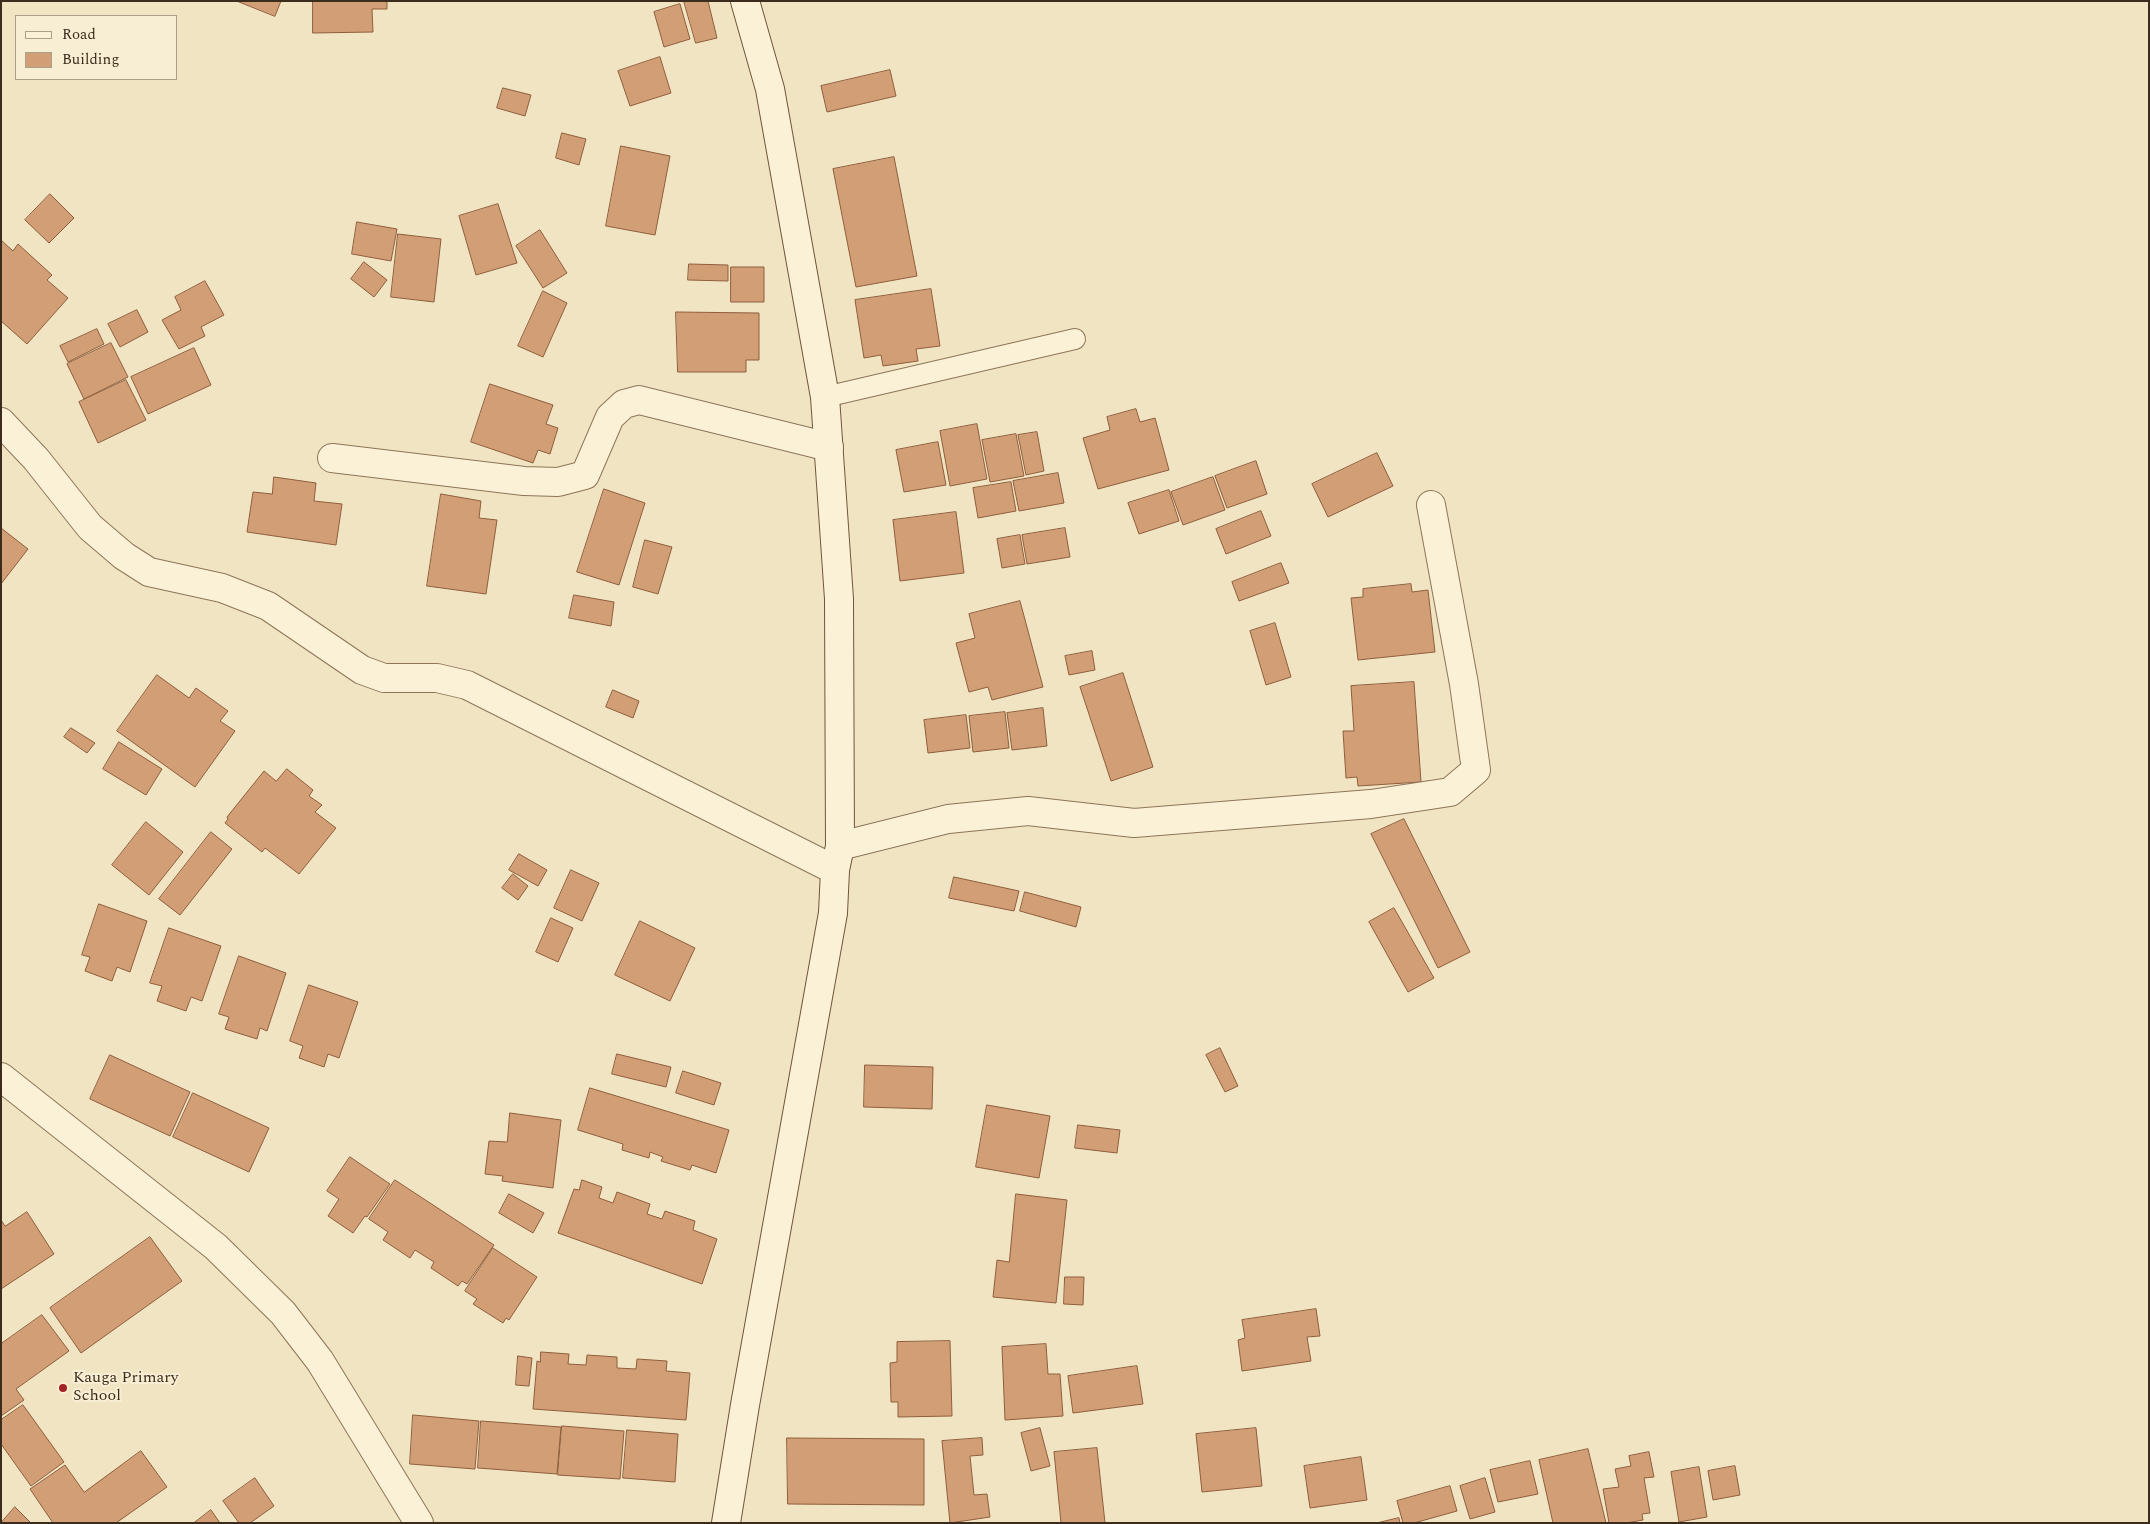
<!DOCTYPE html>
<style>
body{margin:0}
#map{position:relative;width:2150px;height:1524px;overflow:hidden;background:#f1e4c3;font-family:Spectral,serif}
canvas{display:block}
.frame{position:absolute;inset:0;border:2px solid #3c2c1d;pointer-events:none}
.legend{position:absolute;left:15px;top:15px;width:162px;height:65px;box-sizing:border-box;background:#f8eed3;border:1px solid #ada08a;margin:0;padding:6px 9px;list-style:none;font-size:15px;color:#3c2c1d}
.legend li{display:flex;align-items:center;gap:10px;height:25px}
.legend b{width:25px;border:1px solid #ada08a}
</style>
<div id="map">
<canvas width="2150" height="1524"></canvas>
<div class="frame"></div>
<ul class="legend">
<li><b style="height:6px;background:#fbf1d7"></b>Road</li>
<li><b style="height:14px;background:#d29e76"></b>Building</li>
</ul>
</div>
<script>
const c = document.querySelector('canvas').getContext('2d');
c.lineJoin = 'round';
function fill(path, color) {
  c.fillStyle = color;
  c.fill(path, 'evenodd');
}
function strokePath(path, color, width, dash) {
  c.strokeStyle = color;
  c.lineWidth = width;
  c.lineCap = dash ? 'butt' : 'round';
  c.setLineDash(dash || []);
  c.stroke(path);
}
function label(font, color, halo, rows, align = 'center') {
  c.font = font + ' Spectral,serif';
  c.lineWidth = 4;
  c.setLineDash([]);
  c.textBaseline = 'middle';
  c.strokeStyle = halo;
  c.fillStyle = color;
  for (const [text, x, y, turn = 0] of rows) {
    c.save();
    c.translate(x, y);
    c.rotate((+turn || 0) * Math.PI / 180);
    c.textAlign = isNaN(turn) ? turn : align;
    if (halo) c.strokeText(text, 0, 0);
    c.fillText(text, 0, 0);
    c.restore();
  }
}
const building = new Path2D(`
 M237,1H281L275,16Z
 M313,1H387V9H372L373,32L313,33Z
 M684,1H708L717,38L696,43Z
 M680,4L690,39L664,47L654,12Z
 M660,57L671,93L630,106L618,71Z
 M890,70L896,96L827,112L821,86Z
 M503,88L531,95L525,116L497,108Z
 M562,133L586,139L579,165L556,158Z
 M621,146L670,156L655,235L606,226Z
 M894,157L917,276L856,287L833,169Z
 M50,194L74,218L49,243L25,220Z
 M498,204L517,263L476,275L459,216Z
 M357,222L397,229L391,261L352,254Z
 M540,230L567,273L543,288L516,246Z
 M398,234L441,239L434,302L391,297Z
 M1,240L13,251L18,244L52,275L47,280L68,298L27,344L1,321Z
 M364,262L387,280L374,297L351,279Z
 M689,264L728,265V281L688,280Z
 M731,267H764V302H731Z
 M205,281L224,315L201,327L205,336L179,349L162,320L181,310L175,297Z
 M931,289L940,346L916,349L918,361L883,366L881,355L864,358L855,300Z
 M543,291L567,303L543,357L518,346Z
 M137,310L148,332L120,347L108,324Z
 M676,312L759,313V360H746V372H678Z
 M97,329L104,344L68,362L60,346Z
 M111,343L128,377L84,399L67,364Z
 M194,348L211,385L148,414L131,377Z
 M126,380L146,420L98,443L79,402Z
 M490,384L553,405L546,424L558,428L550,454L538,450L533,463L471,442Z
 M1136,409L1140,422L1155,418L1169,470L1098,489L1083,438L1110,430L1107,417Z
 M977,424L987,479L950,486L940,431Z
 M1037,432L1044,471L1026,475L1018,435Z
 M1016,434L1024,476L990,482L982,440Z
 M938,442L946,485L904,492L896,450Z
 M1377,453L1393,486L1328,517L1312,484Z
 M1256,461L1267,494L1227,508L1215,476Z
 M1058,473L1064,503L1019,511L1013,481Z
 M274,477L316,483L314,501L342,504L336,545L247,532L253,492L272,494Z
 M1213,477L1225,510L1183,525L1171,492Z
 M1011,482L1016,511L978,518L973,488Z
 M604,489L645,503L619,585L577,572Z
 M1169,490L1179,521L1139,534L1128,503Z
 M441,494L481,501L479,518L497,520L486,594L427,586Z
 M1261,511L1271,536L1226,554L1216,529Z
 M956,512L964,573L900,581L893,520Z
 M1,528L28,549L1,584Z
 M1065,528L1070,557L1027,564L1022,535Z
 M1020,535L1025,564L1002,568L997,539Z
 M645,540L672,547L658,594L633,587Z
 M1281,563L1289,583L1239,601L1232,582Z
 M1411,584L1412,592L1428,590L1435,652L1358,660L1351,598L1363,597V589Z
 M574,595L614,602L611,626L569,618Z
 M1020,601L1043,687L992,700L988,687L969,692L956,643L975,638L969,614Z
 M1275,623L1291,677L1266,685L1250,631Z
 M1092,651L1095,670L1069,675L1065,656Z
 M1123,673L1153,767L1111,781L1080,687Z
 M157,675L189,698L196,688L228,711L220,721L235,731L195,787L117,731Z
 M1414,682L1421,782L1358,786L1357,777L1346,778L1343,731H1354L1351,686Z
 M613,690L639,701L633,718L606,707Z
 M1043,708L1047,746L1012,750L1007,713Z
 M1005,712L1009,748L973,752L969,716Z
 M966,715L970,748L928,753L924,720Z
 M71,728L95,743L87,753L64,737Z
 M119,742L162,769L146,795L103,769Z
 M287,769L313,790L309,796L322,805L315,812L336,828L299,874L265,848L262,852L225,823L228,819L227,817L264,771L276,781Z
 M1404,819L1470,952L1438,968L1371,834Z
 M146,822L183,852L149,895L112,865Z
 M211,832L232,849L180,915L159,899Z
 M519,854L547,870L538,886L509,870Z
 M571,870L599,883L582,921L554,908Z
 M513,874L528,886L518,900L502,888Z
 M954,877L1019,891L1014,911L949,898Z
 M1025,892L1081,907L1076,927L1020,911Z
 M99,904L147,921L130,972L117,967L112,981L85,971L90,957L82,955Z
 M1394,908L1434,978L1408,992L1369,922Z
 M551,918L573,928L558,962L536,952Z
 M640,921L695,948L670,1001L615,975Z
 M169,928L221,946L202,1001L191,997L186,1011L157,1001L162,986L150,983Z
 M239,956L286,973L267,1031L260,1028L257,1039L225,1029L229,1017L219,1014Z
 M309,985L358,1002L339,1058L328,1054L324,1067L299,1058L303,1046L290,1041Z
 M1220,1048L1238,1086L1225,1092L1206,1055Z
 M617,1054L671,1067L666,1087L612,1074Z
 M110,1055L190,1092L170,1136L90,1099Z
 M865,1065L933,1067L932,1109L864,1107Z
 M683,1071L721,1083L714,1105L676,1093Z
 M590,1088L729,1130L716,1173L692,1165L690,1170L661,1161L663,1157L650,1152L649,1158L622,1150L623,1144L578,1130Z
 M193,1093L269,1128L249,1172L173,1137Z
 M987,1105L1050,1116L1039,1178L976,1167Z
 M510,1113L561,1120L553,1188L502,1181L503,1176L485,1174L489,1141L507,1142Z
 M1078,1125L1120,1130L1117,1153L1075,1148Z
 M350,1157L390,1184L367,1217L365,1216L353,1233L328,1216L339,1199L327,1191Z
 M395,1180L494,1245L467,1284L462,1281L458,1286L431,1268L434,1262L415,1250L410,1258L383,1240L388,1232L369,1219Z
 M582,1180L602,1187L599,1198L613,1203L617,1192L650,1204L647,1214L662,1219L665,1211L695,1221L693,1230L717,1239L702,1284L558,1233L574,1189L579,1190Z
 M509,1194L544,1213L533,1233L499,1213Z
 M1016,1194L1067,1200L1056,1303L993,1297L997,1260L1009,1262Z
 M27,1212L54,1254L1,1289V1220L5,1226Z
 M150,1237L182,1281L81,1353L50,1308Z
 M493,1248L537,1277L509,1320L506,1318L503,1323L473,1304L477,1299L465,1291Z
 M1065,1277H1084L1083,1305L1064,1304Z
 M1316,1309L1320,1336L1307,1337L1311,1361L1242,1371L1238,1340L1245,1338L1242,1320Z
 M42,1315L69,1351L16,1389L24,1400L1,1416V1344Z
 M950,1341L952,1416L898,1417V1402H891L890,1363L897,1362V1342Z
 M1046,1344L1048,1374H1060L1063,1416L1005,1420L1002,1347Z
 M541,1352L569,1354L568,1364L586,1365L587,1355L617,1357V1368L636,1369L637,1359L667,1361L666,1371L690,1373L686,1420L533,1409L537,1361L540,1362Z
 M518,1356L532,1358L529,1386L516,1385Z
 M1137,1366L1143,1404L1073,1413L1068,1376Z
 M23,1405L64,1462L31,1486L1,1444V1420Z
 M413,1415L479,1421L475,1469L410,1464Z
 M481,1421L561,1427L557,1474L478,1468Z
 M562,1426L624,1431L620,1479L558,1475Z
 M1040,1428L1050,1466L1031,1471L1021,1433Z
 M1256,1428L1262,1486L1202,1492L1196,1434Z
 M627,1430L678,1434L675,1482L623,1478Z
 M787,1438L924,1439V1505L788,1504Z
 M982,1438L983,1455L970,1456L974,1495L987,1494L990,1517L950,1523L942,1441Z
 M1097,1448L1105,1523H1061L1054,1452Z
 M1588,1449L1606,1523H1553L1539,1460Z
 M141,1451L167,1487L116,1523H53L30,1489L65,1465L84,1492Z
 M1649,1452L1654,1477L1644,1478L1650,1513L1642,1514L1643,1520L1626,1523H1609L1603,1489L1619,1487L1615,1469L1631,1466L1629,1456Z
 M1361,1457L1367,1500L1310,1508L1304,1466Z
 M1530,1461L1538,1494L1498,1502L1490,1470Z
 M1735,1466L1740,1495L1713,1500L1708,1471Z
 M1699,1467L1707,1517L1679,1522L1671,1472Z
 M255,1478L274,1506L250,1523H239L223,1501Z
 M1485,1478L1495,1512L1470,1519L1460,1486Z
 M1450,1486L1457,1511L1414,1523H1403L1397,1501Z
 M15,1507L31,1523H1Z
 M211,1510L220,1523H194Z
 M1399,1518L1400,1523H1377Z`);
fill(building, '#d29e76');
strokePath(building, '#8e5e3c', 1);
const lane = new Path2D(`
 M825,397L1075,339`);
const street = new Path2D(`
 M1,422L36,459L90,527L124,556L149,572L222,588L268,606L362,670L384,678H437L467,685L835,870
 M332,458L524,481L558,482L585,475L610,417L624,404L639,400L829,447
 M840,846L948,819L1028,811L1134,823L1371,804L1450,792L1476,770L1464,684L1431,505
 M1,1077L216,1247L283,1313L320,1361L419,1523`);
const secondary = new Path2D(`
 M726,1523L745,1405L833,913L835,870L840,846L839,599L825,397L770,89L745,1`);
strokePath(lane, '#8d7558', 22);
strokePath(street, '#8d7558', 30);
strokePath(secondary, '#6f563b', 30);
strokePath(lane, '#fbf1d7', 20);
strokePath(street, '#fbf1d7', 28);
strokePath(secondary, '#fbf1d7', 28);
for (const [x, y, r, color] of [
 [63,1388,5,"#a02524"]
]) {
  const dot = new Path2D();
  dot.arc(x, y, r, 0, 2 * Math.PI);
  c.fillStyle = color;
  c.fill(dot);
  strokePath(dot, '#f8eed3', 2);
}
label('16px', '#3c2c1d', '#f8eed3', [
 ["Kauga Primary",73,1379],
 ["School",73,1397]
], 'left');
</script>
